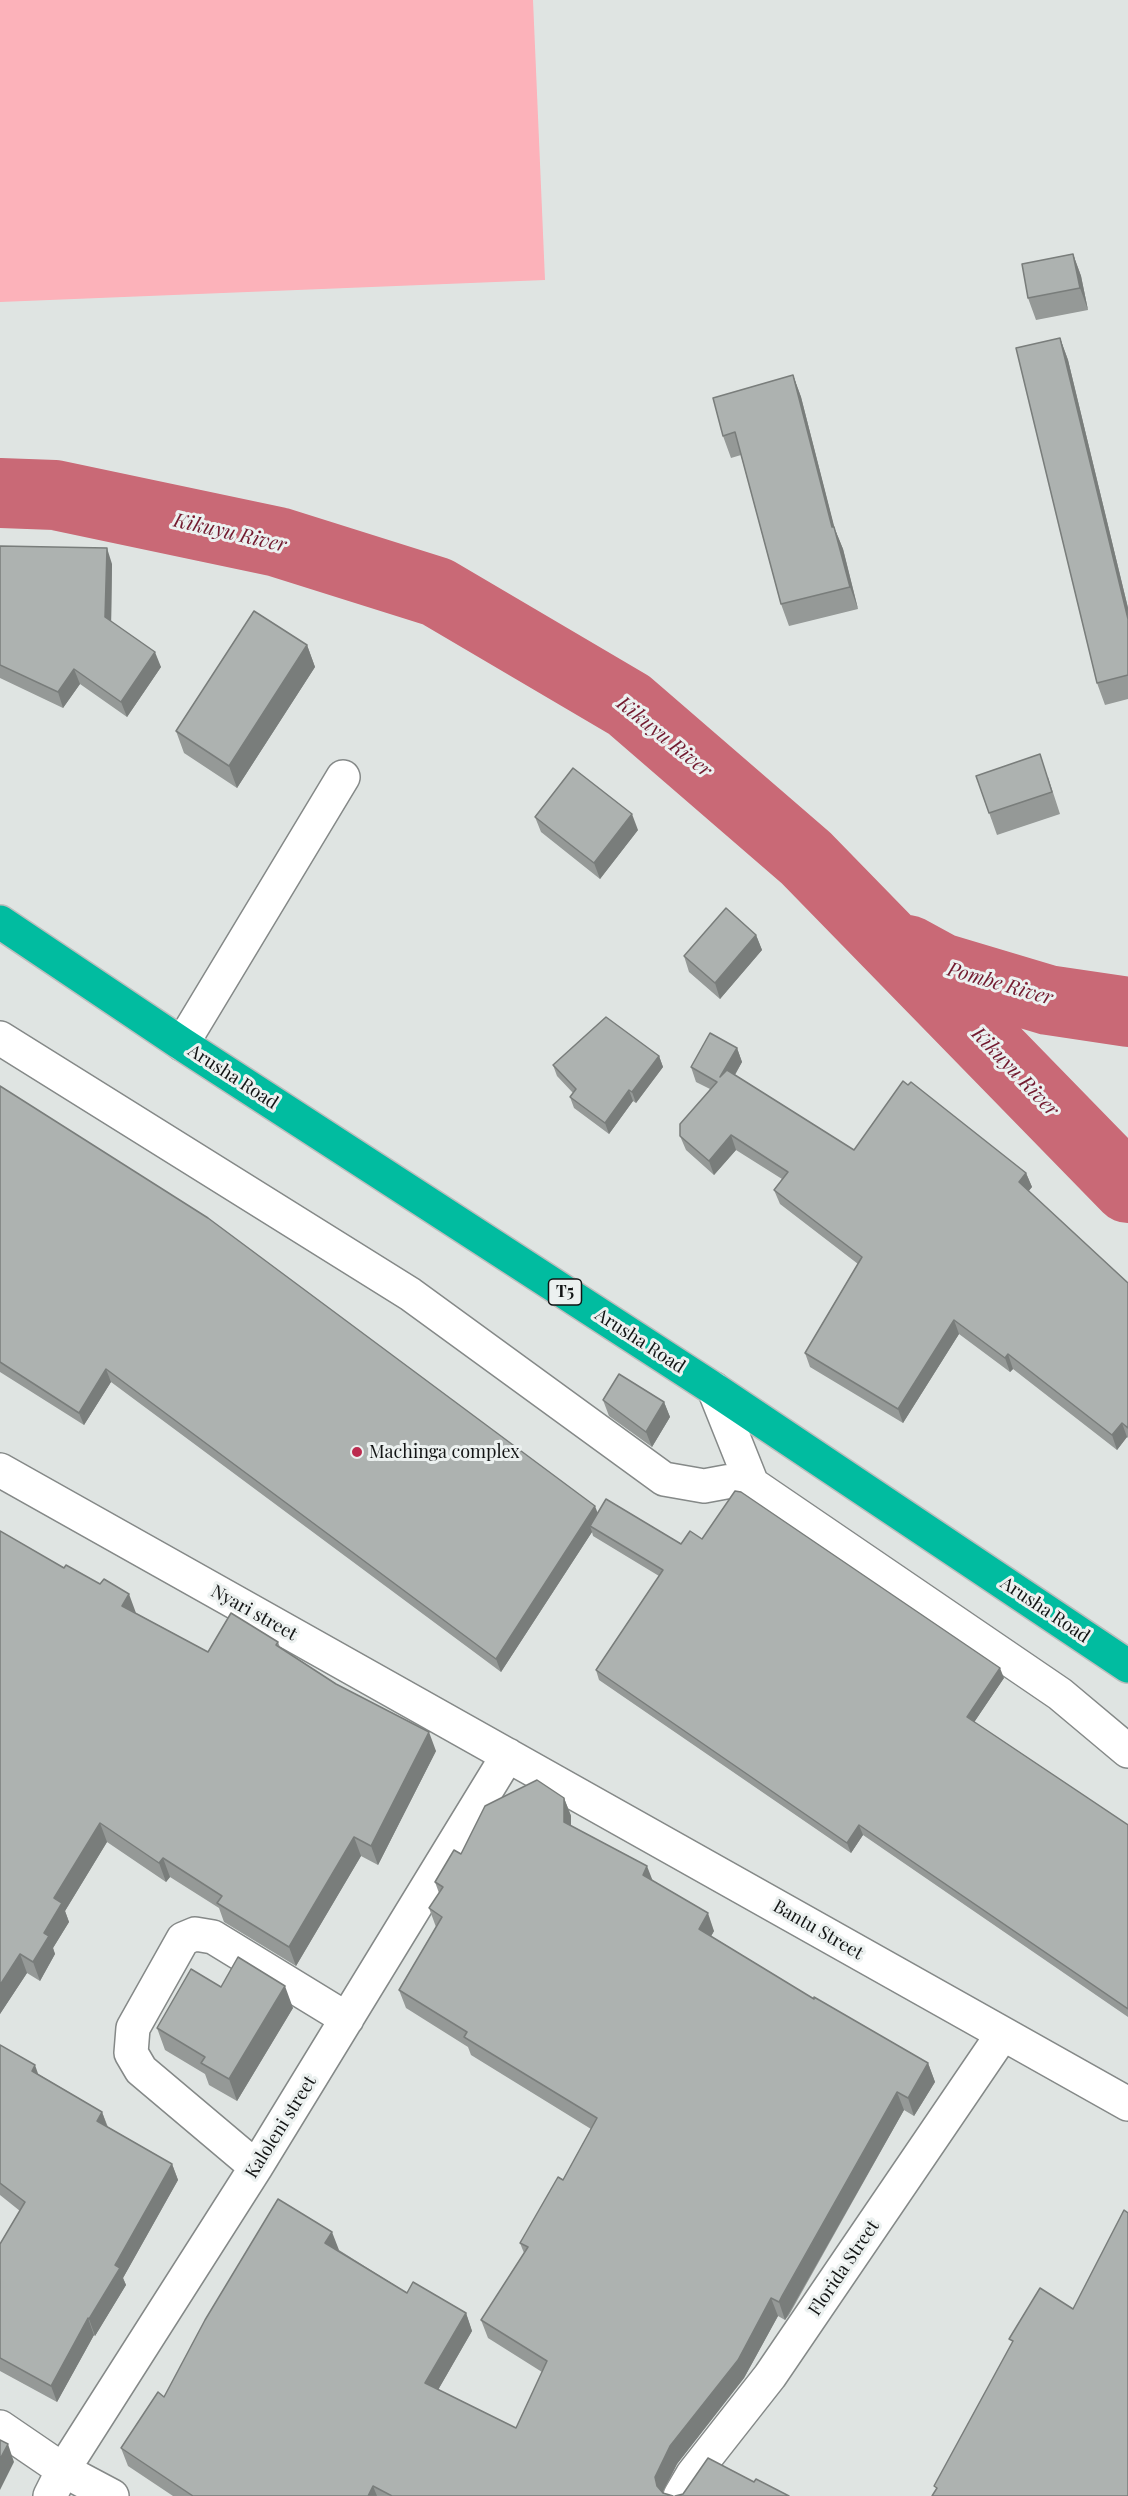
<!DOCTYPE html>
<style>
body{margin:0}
canvas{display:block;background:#dfe4e2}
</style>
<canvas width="1128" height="2496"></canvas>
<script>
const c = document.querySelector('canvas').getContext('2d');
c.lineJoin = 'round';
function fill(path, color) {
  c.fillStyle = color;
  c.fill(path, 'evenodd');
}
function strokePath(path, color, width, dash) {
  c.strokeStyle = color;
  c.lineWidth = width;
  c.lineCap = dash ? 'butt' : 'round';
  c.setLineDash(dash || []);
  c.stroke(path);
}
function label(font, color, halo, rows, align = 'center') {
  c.font = font + ' "Playfair Display",serif';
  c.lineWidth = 6;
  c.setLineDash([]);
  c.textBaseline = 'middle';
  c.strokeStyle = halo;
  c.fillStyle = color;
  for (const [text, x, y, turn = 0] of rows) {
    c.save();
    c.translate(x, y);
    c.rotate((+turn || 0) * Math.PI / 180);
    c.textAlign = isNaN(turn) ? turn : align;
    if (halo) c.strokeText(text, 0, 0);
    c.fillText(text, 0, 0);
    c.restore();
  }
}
fill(new Path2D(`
 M0,0H533L545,280L0,302Z`), '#fcb2ba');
strokePath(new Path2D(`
 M0,493L55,495L278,542L437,592L629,705L806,858L1128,1188
 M908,950L941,968L1048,1000L1128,1012`), '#c96976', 70);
const minor = new Path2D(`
 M0,1038L410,1294L664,1479L704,1486L731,1481L752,1484L1060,1694L1128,1751
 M182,1044L343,777
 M714,1389L752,1484
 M0,1470L1128,2104
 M256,2167L141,2070L131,2053L133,2028L183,1939L195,1934L213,1937L347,2019
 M0,2427L63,2470L112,2496
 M50,2496L63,2470L256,2167L508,1755
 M680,2496L693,2474L770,2376L1002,2035`);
const highway = new Path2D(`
 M0,922L182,1044L714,1389L1128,1666`);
strokePath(minor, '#858988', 36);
strokePath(highway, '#bdbdbd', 36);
strokePath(minor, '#fff', 33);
strokePath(highway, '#01bca0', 33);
fill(new Path2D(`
 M1073,254L1081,276L1088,310L1036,320L1028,298Z
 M1060,338L1068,360L1128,608V699L1105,705L1097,683Z
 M793,375L801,397L834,527L843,549L858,609L789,626L781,604L741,455L731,458L723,436Z
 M0,546L112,564L111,621L161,667L127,717L80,684L63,708L0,678Z
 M307,645L315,667L237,788L184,753L176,731Z
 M976,776L1048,777L1060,814L997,835Z
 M535,817L638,830L600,879L541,832Z
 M756,935L762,950L720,999L689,972L684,956Z
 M737,1048L742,1062L735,1075L854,1150L908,1085L1026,1173L1032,1187L1028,1191L1128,1283V1438L1127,1437L1117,1450L1013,1369L1010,1372L959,1334L903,1423L810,1367L805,1353L858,1264L780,1204L774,1190L782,1179L736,1150L714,1175L686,1150L680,1136L710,1089L696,1082L691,1067Z
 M659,1056L663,1067L636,1103L633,1101L609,1134L574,1108L570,1097L573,1093L557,1076L553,1065Z
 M0,1086L598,1513L681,1544L702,1539L1004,1678L974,1722L1128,1825V2017L863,1835L851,1853L599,1680L596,1670L659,1576L593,1536L592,1532L501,1672L111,1382L84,1425L0,1372Z
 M603,1400L664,1402L670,1417L652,1447L609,1416Z
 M0,1531L136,1613L208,1652L278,1642L280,1647L436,1751L378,1865L361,1856L296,1966L224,1922L219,1908L170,1877L166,1882L107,1842L65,1911L69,1922L53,1948L55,1954L40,1981L27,1973L0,2014Z
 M564,1798L571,1816V1826L653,1881L714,1931L711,1936L814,1999L928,2063L935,2082L914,2116L904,2110L789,2315L785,2320L778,2316L744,2378L677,2464L663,2493L673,2496H173L128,2466L121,2448L164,2397L339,2250L407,2293L466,2313L472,2331L438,2390L516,2428L542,2372L488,2338L481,2320L524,2253L520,2243L563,2180L591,2129L471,2055L468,2047L406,2008L399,1990L436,1927L429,1908L439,1893L435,1882L461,1854Z
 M221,1987L293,2008L237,2101L209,2085L205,2074L165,2050L157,2028Z
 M0,2045L38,2074L102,2112L108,2127L172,2164L178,2180L123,2278L126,2285L95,2336L94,2335L57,2402L0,2371V2244L20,2211L0,2195Z`), '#959997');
fill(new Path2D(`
 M1073,254L1081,276L1088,310L1080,288Z
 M1060,338L1068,360L1128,608V619Z
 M793,375L801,397L840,549L832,527Z
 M834,527L843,549L858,609L850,587Z
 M107,548L112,564L111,632L105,617Z
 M307,645L315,667L237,788L229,766Z
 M155,652L161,667L127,717L121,702Z
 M74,669L80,684L63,708L58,692Z
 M632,814L638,830L600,879L594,863Z
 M756,935L762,950L720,999L715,983Z
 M737,1048L742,1062L725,1092L720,1077Z
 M659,1056L663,1067L636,1103L632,1092Z
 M629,1090L633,1101L609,1134L605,1123Z
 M731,1135L736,1150L714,1175L709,1161Z
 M1026,1173L1032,1187L1024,1197L1019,1182Z
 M954,1320L959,1334L903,1423L898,1409Z
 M1008,1354L1013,1369L1010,1372L1005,1358Z
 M106,1369L111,1382L84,1425L79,1413Z
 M664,1402L670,1417L652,1447L646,1432Z
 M1122,1423L1127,1437L1117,1450L1112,1435Z
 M595,1506L600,1519L590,1526L592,1532L501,1672L496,1659Z
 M129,1594L136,1613L122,1606Z
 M1000,1668L1004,1678L971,1727L967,1717Z
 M429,1732L436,1751L378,1865L371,1846Z
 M564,1798L571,1816V1841L564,1822Z
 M100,1823L107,1842L65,1911L69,1922L53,1948L55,1954L40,1981L33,1962L54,1898Z
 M859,1825L863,1835L851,1853L847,1843Z
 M354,1837L361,1856L296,1966L289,1947Z
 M163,1858L170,1877L166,1882L159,1863Z
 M647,1866L654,1884L643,1875Z
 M708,1913L714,1931L705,1947L699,1929Z
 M20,1954L27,1973L0,2014V1985Z
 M285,1986L293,2008L237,2101L229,2079Z
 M928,2063L935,2082L914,2116L908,2098Z
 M35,2065L41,2082L32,2071Z
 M897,2092L904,2110L785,2320L779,2302Z
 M102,2112L108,2129L97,2121Z
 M172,2164L178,2180L123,2278L126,2285L95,2336L89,2319L115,2265Z
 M332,2232L339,2250L332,2262L325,2243Z
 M771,2298L778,2316L744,2378L677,2464L661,2495L657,2486L655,2477L670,2446Z
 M466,2313L472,2331L431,2402L425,2383Z
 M88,2318L94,2335L57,2402L51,2386Z
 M8,2444L14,2462L0,2490V2459Z
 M373,2486L377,2496H368Z`), '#797d7b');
const building = new Path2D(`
 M1073,254L1080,288L1028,298L1022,264Z
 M1060,338L1128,619V675L1097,683L1016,348Z
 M793,375L832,527H834L850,587L781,604L735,432L723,436L713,398Z
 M0,546L107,548L105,617L155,652L121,702L74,669L58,692L0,665Z
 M254,611L307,645L229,766L176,731Z
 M1040,754L1052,792L989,813L976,776Z
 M573,768L632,814L594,863L535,817Z
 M726,908L756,935L715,983L684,956Z
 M606,1017L659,1056L632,1092L629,1090L605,1123L570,1097L576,1089L553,1065Z
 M710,1033L737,1048L720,1077L727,1070L854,1150L903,1081L908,1085L911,1082L1026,1173L1019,1182L1128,1283V1428L1122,1423L1112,1435L1008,1354L1005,1358L954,1320L898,1409L805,1353L862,1257L774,1190L788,1172L731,1135L709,1161L680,1136V1124L717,1082L691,1067Z
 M0,1086L208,1218L595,1506L496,1659L106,1369L79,1413L0,1362Z
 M619,1374L664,1402L646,1432L603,1400Z
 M735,1491L741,1492L1000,1668L967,1717L1128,1825V2009L859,1825L847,1843L596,1670L663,1570L590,1526L606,1499L681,1544L690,1531L702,1539Z
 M0,1531L64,1568L66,1565L100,1584L104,1579L129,1594L122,1606L208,1652L231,1613L278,1642L276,1645L336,1684L429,1732L371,1846L354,1837L289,1947L217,1903L222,1896L163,1858L159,1863L100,1823L54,1898L62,1903L44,1933L49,1936L33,1962L20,1954L0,1985Z
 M537,1780L564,1798V1822L647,1866L643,1875L708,1913L699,1929L814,1999V1997L928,2063L908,2098L897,2092L782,2296L779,2302L771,2298L738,2360L670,2446L655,2477L657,2486L663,2493L673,2496H392L373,2486L368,2496H193L121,2448L158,2392L164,2397L205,2320L278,2199L332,2232L325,2243L407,2293L413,2282L466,2313L425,2383L516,2428L547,2361L481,2320L528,2247L520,2243L558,2177L563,2180L597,2118L464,2037L467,2032L399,1990L442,1917L429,1908L443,1887L435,1882L454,1850L461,1854L485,1806Z
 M238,1957L285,1986L229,2079L201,2063L205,2057L157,2028L191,1969L221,1987Z
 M0,2045L35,2065L32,2071L102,2112L97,2121L172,2164L115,2265L120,2268L89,2319L88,2318L51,2386L0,2358V2244L25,2202L0,2183Z
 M1124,2210L1128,2213V2496H932L937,2488L934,2486L1013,2341L1009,2339L1040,2288L1073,2309Z
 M0,2440L8,2444L0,2459Z
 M708,2458L754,2482L756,2479L789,2496H675L683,2494Z`);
fill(building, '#adb2b0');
strokePath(building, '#797d7b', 1.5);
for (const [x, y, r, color] of [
 [357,1452,6,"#bc2b4f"]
]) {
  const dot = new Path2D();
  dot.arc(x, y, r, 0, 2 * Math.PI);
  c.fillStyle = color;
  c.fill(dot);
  strokePath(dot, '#ecf1f0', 2);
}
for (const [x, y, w] of [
 [565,1292,33]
]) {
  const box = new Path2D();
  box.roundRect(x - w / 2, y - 13, w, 26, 4.5);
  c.fillStyle = '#ecf1f0';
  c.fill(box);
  strokePath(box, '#121414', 1.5);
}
label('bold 16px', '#121414', null, [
 ["T5",565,1292]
]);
label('18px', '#121414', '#ecf1f0', [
 ["Arusha Road",233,1077,33],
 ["Arusha Road",640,1341,33],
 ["Arusha Road",1045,1610,34],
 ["Nyari street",254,1613,29],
 ["Bantu Street",818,1930,30],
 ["Kaloleni street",281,2127,-58],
 ["Florida Street",844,2268,-56]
]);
label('18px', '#121414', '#ecf1f0', [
 ["Machinga complex",369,1452]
], 'left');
label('italic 20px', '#721a2f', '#ecf1f0', [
 ["Kikuyu River",230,533,13],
 ["Kikuyu River",664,737,39],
 ["Pombe River",1000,984,16],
 ["Kikuyu River",1015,1072,46]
]);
</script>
